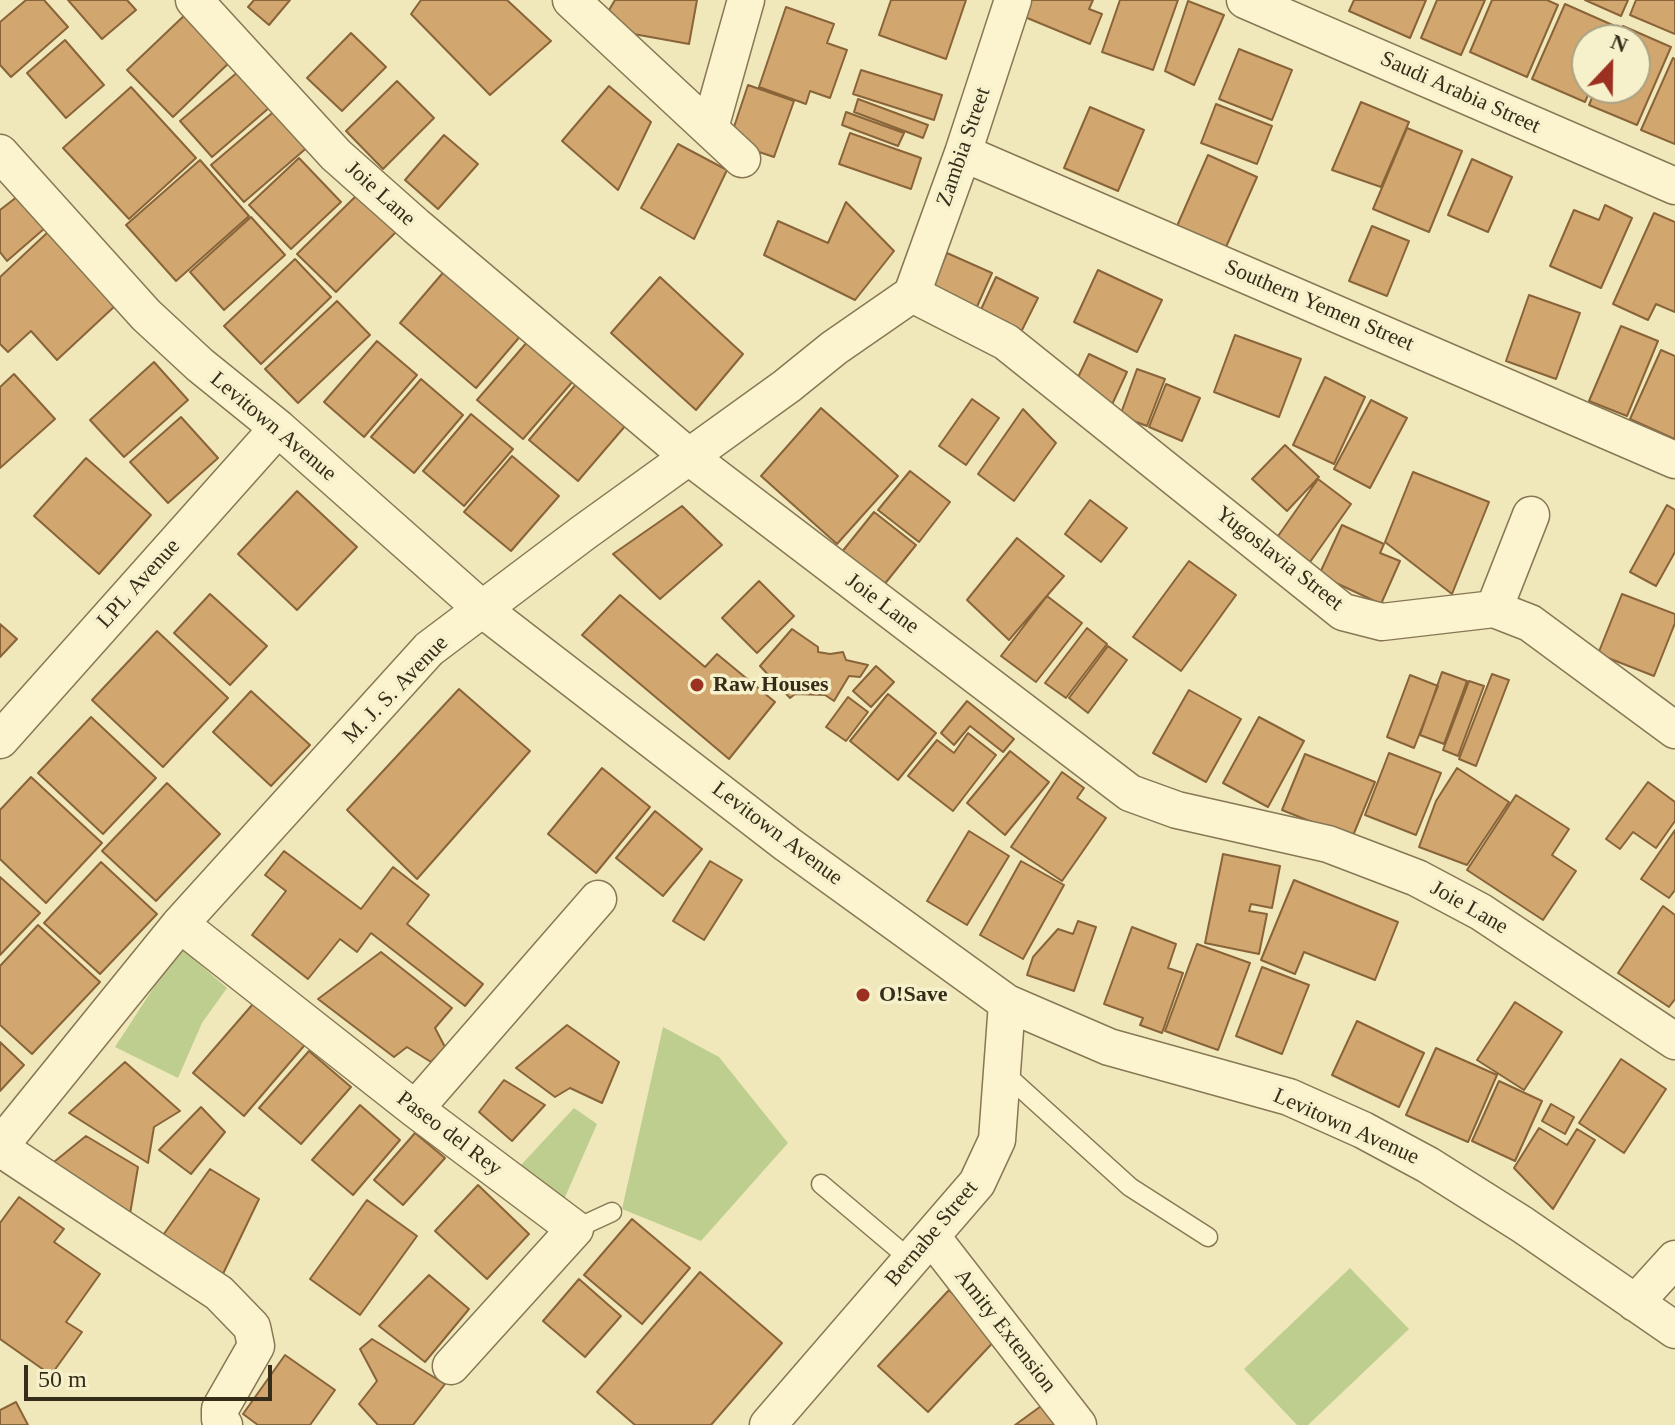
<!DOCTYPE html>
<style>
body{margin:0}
#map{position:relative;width:1675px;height:1425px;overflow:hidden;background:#f0e8bb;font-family:"Times New Roman",serif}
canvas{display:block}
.north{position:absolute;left:1571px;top:24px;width:80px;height:80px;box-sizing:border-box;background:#f7f1cb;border:2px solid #aaa284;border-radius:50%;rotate:22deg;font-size:22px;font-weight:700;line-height:32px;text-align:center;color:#362c1a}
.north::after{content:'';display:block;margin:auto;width:28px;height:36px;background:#9b3121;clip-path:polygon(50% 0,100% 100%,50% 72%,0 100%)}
.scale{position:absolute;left:24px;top:1365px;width:248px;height:36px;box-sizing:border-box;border:4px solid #362c1a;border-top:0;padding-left:10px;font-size:24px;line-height:28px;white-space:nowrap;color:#362c1a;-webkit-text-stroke:6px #f7f1cb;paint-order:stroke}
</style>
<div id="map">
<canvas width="1675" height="1425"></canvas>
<div class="north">N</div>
<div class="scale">50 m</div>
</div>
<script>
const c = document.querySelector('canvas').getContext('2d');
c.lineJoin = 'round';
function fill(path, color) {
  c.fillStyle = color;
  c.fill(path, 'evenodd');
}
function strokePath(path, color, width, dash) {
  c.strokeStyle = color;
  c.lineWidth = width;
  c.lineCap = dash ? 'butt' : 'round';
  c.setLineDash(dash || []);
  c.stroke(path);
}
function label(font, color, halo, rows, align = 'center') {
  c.font = font + ' "Times New Roman",serif';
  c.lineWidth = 7;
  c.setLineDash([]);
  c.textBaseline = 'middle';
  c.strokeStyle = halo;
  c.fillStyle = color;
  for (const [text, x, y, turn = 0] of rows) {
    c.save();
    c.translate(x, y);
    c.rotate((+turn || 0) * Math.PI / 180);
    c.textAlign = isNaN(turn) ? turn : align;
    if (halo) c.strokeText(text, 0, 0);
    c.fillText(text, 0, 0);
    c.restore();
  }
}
fill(new Path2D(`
 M180,947L227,988L202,1023L178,1078L115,1047Z
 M663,1027L719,1057L788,1143L701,1241L622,1209Z
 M574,1108L597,1124L559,1211L521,1165Z
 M1350,1268L1409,1329L1308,1425H1297L1244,1369Z`), '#bece8f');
const building = new Path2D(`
 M26,0H44L68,27L11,77L0,65V22Z
 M68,0H127L136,10L102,39Z
 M254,0H290L269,25L248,7Z
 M421,0H507L551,41L490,95L411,14Z
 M615,0H697L689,44L628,33L609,10Z
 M891,0H966L946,59L879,35Z
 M1026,0H1093L1089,9L1102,14L1090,44L1020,15Z
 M1120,0H1178L1153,70L1102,52Z
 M1354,0H1426L1410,38L1349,11Z
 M1437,0H1485L1461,55L1421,38Z
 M1492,0H1547L1558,5L1527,77L1470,52Z
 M1585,0H1628L1621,16Z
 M1636,0H1675V34L1630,15Z
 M1188,1L1224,15L1194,85L1165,71Z
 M1565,4L1617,27L1611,40H1587V88H1591L1585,102L1532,79Z
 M786,7L834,24L827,43L847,50L830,98L810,91L806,104L759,87Z
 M189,11L234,58L173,117L127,70Z
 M1623,26L1671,47L1637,125L1589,105L1596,88H1635V40H1617Z
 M351,33L386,67L342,111L307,78Z
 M65,40L104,85L66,118L27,73Z
 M1239,49L1292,70L1272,120L1219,99Z
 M1673,58L1675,59V144L1641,130Z
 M246,65L277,101L212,157L180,121Z
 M861,70L942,95L934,120L853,94Z
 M397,81L434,118L383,169L346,131Z
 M748,85L794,101L774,157L729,142Z
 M609,86L651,122L618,190L562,141Z
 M131,87L196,158L129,219L63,148Z
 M858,99L928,125L923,138L854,112Z
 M1361,102L1409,122L1381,187L1332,170Z
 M1216,104L1272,126L1257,164L1201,143Z
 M1090,107L1144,130L1118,191L1064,168Z
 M278,108L310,145L244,202L211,165Z
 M846,112L904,133L898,146L842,125Z
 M1407,128L1462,151L1429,232L1373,209Z
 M850,133L921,158L911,189L839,164Z
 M444,135L478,164L438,209L405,180Z
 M678,144L727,170L694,239L641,208Z
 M1208,155L1257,177L1226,247L1177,226Z
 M299,158L341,202L291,249L249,205Z
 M1472,159L1512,177L1488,232L1448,215Z
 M200,160L249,216L176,281L126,225Z
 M358,194L396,232L336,292L297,254Z
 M18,196L45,228L7,261L0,252V210Z
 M846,202L894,251L855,300L764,255L778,221L828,243Z
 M1605,205L1632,218L1601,288L1550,266L1574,210L1599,220Z
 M1654,213L1675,222V312L1656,304L1648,320L1613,304Z
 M251,217L285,255L224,310L190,272Z
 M1372,226L1409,241L1387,296L1349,281Z
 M48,232L116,305L57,360L31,331L8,352L0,344V277Z
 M947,253L992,273L975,311L930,292Z
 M295,259L331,297L261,364L224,326Z
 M447,268L523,333L476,388L400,323Z
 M1098,270L1162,300L1137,352L1074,322Z
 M660,277L743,354L696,410L611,333Z
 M996,277L1038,298L1019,336L978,316Z
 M1529,295L1580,313L1556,379L1506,361Z
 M337,301L370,335L298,403L265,369Z
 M1621,326L1658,341L1627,416L1589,401Z
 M1235,335L1301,359L1279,417L1214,392Z
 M377,341L417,375L364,437L324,402Z
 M528,341L574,380L523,439L477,400Z
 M1661,350L1675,356V439L1630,419Z
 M1089,354L1127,372L1110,409L1072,390Z
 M154,362L188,400L124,457L90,420Z
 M1137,369L1165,379L1147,426L1120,416Z
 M14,374L55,419L0,468V387Z
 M1325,377L1365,397L1334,464L1293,445Z
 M421,379L463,415L414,473L371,437Z
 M577,383L626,425L578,481L529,440Z
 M1166,384L1200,398L1182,441L1149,427Z
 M972,399L999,418L966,465L939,446Z
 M1371,400L1407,418L1370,488L1334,469Z
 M821,408L898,476L837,544L761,476Z
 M1023,409L1056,443L1014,501L978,474Z
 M471,414L513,449L464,506L423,471Z
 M181,417L218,458L168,503L130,462Z
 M1285,445L1319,477L1287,511L1252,479Z
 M512,456L559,496L511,551L464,512Z
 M86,458L151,515L99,574L34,516Z
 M910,471L950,502L919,542L878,510Z
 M1413,472L1489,502L1452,594L1385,542Z
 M1318,479L1351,504L1310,562L1276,539Z
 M297,491L357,547L297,610L238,554Z
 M1090,500L1127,528L1101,562L1065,534Z
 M1667,505L1675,510V552L1656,586L1630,572Z
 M682,506L722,545L660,599L613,554Z
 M874,512L916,545L883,586L841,553Z
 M1342,525L1384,544L1380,553L1400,561L1381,604L1319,575Z
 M1017,538L1064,576L1009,640L967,600Z
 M1189,561L1236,595L1181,671L1133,637Z
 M759,581L794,616L757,653L722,618Z
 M210,594L267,646L230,685L174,633Z
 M1622,594L1675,614V623L1654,676L1598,654Z
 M620,595L705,667L717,654L775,702L729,759L582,635Z
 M1047,596L1082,623L1036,682L1001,656Z
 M0,624L17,639L0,657Z
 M1087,628L1107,644L1066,698L1045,683Z
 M792,629L818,647V652L830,654L843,652L846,660L868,665L860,677L849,676L834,701L825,695L795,694L790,698L760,666Z
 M157,631L228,698L163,767L92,700Z
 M1108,646L1127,660L1088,713L1069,698Z
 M876,666L894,682L871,707L853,691Z
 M1442,672L1467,681L1444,744L1420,735Z
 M1492,674L1509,680L1476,766L1459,759Z
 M1410,675L1438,686L1414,748L1387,737Z
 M1469,681L1484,686L1458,756L1443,750Z
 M459,689L530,751L417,879L347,810Z
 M1189,690L1241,719L1206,782L1153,753Z
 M251,691L310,745L271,786L213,732Z
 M888,694L936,733L898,780L850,741Z
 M848,697L868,712L846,741L826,727Z
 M967,701L1014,739L1003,752L970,726L954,745L941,733Z
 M91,717L156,778L103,834L38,773Z
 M1259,717L1304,741L1268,807L1223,783Z
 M968,733L996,755L953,811L908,776L937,740L954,753Z
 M1010,751L1049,782L1005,835L967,803Z
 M1389,753L1441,773L1416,835L1365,815Z
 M1305,754L1375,782L1352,838L1282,810Z
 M602,768L650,807L596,873L548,834Z
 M1457,768L1509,802L1467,865L1419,847L1436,801Z
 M1062,772L1084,788L1077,798L1106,818L1062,881L1011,847Z
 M31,777L102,843L46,903L0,859V810Z
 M1648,782L1675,802V821L1656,848L1633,832L1620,849L1606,839Z
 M167,783L220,834L156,901L102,851Z
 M1516,795L1569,829L1552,855L1576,871L1543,920L1467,870Z
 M655,811L702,849L663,896L616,858Z
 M1675,830V890L1669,898L1641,879Z
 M969,831L1009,856L967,925L927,901Z
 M284,851L361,909L393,867L429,895L407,924L483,984L465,1006L371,933L357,952L340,939L308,979L252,935L286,891L265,875Z
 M1223,854L1280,866L1272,908L1251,904L1249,911L1267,914L1259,954L1205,943Z
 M710,861L742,880L704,940L673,921Z
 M1021,861L1064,885L1023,959L980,935Z
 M101,862L157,914L100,974L44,923Z
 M0,877L40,913L0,955Z
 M1294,880L1398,922L1375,980L1304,952L1295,974L1261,960Z
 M1663,906L1675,915V999L1669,1007L1618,973Z
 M1078,921L1096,927L1074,991L1027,975L1033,957L1058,929L1073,934Z
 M38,925L100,982L32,1054L0,1025V966Z
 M1132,927L1176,944L1168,968L1183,973L1162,1033L1140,1025L1143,1018L1104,1004Z
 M1197,944L1250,963L1218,1050L1165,1031Z
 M381,952L452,1008L435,1028L445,1047L431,1062L407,1047L394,1057L318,999Z
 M1262,967L1309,985L1282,1054L1236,1036Z
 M259,997L309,1040L244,1116L193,1073Z
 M1515,1002L1562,1032L1524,1090L1477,1060Z
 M1357,1021L1424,1053L1399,1107L1332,1075Z
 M567,1025L619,1062L602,1103L570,1088L555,1097L516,1068Z
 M0,1042L24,1065L0,1091Z
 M1436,1048L1497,1075L1468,1142L1406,1115Z
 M309,1051L351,1087L301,1144L259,1108Z
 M1621,1059L1666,1089L1624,1153L1579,1123Z
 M125,1062L180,1111L154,1127L148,1163L69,1113Z
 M504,1080L545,1105L512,1141L479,1112Z
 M1499,1081L1542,1101L1515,1161L1472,1141Z
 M1551,1104L1574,1117L1565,1134L1542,1121Z
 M360,1105L400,1140L353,1195L312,1160Z
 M201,1107L225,1132L191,1174L159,1150Z
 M1539,1128L1567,1145L1577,1129L1595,1140L1553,1209L1514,1168Z
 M415,1133L445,1158L403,1205L374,1180Z
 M86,1136L138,1167L130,1214L49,1166Z
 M210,1169L259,1199L221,1278L161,1238Z
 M478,1185L529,1234L487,1279L435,1231Z
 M19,1197L64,1229L54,1242L100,1274L66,1322L82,1332L51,1375L0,1339V1223Z
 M367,1200L417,1236L360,1315L310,1279Z
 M632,1219L690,1268L642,1324L584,1275Z
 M700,1272L782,1343L711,1425H635L597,1392Z
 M429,1275L469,1309L425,1362L379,1326Z
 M579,1279L621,1316L585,1357L543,1321Z
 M949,1290L999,1336L928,1412L878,1366Z
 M372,1339L445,1384L413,1425H378L359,1404L377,1381L360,1349Z
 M285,1355L335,1390L310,1425H258L243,1414Z
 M1048,1401L1066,1425H1015Z
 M16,1402L28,1425H0V1410Z`);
fill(building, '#d1a66f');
strokePath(building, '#896439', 2);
const service = new Path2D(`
 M1003,1072L1130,1187L1208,1237
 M821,1184L911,1260
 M575,1229L612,1212`);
const minor = new Path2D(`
 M194,0L336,155L416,226L688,456L1130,793L1177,810L1328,844L1417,878L1481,912L1675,1041
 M571,0L742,159
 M1245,0L1675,186
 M710,128L746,0
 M0,153L146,315L200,365L278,428L481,608L787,844L1007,1003L1109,1047L1289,1097L1363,1130L1428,1165L1523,1225L1675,1330
 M963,153L1675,460
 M912,294L1006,342L1343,612L1382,622L1494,609L1530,623L1675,730
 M912,294L963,153L1013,0
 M1494,609L1531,515
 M0,740L278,428
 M180,924L415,1109L575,1229L451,1366
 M415,1109L598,899
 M0,1146L180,924L429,649L583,533L787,386L834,348L912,294
 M0,1148L219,1293L252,1327L256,1346L220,1409V1419L224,1425
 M932,1237L1078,1425
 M1635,1303L1675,1259
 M768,1425L977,1183L997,1140L1007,1003`);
strokePath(service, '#887754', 21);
strokePath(minor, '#887754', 39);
strokePath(service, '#fbf4cf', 18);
strokePath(minor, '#fbf4cf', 36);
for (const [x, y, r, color] of [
 [697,685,8,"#9b3121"],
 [863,995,8,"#9b3121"]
]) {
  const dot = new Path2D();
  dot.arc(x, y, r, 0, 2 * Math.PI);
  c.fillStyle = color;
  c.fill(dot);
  strokePath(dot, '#f7f1cb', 3);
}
label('22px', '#362c1a', '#f7f1cb', [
 ["Saudi Arabia Street",1460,93,24],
 ["Zambia Street",964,147,-71],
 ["Joie Lane",380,194,42],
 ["Southern Yemen Street",1319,306,23],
 ["Levitown Avenue",273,427,40],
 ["Yugoslavia Street",1279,559,38],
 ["LPL Avenue",139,584,-48],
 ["Joie Lane",882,604,37],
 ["M. J. S. Avenue",396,690,-46],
 ["Levitown Avenue",777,834,37],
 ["Joie Lane",1469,908,30],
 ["Levitown Avenue",1346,1127,24],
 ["Paseo del Rey",449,1134,37],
 ["Bernabe Street",932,1234,-50],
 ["Amity Extension",1005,1331,52]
]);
label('bold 22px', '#362c1a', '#f7f1cb', [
 ["Raw Houses",713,685],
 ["O!Save",879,995]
], 'left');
</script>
